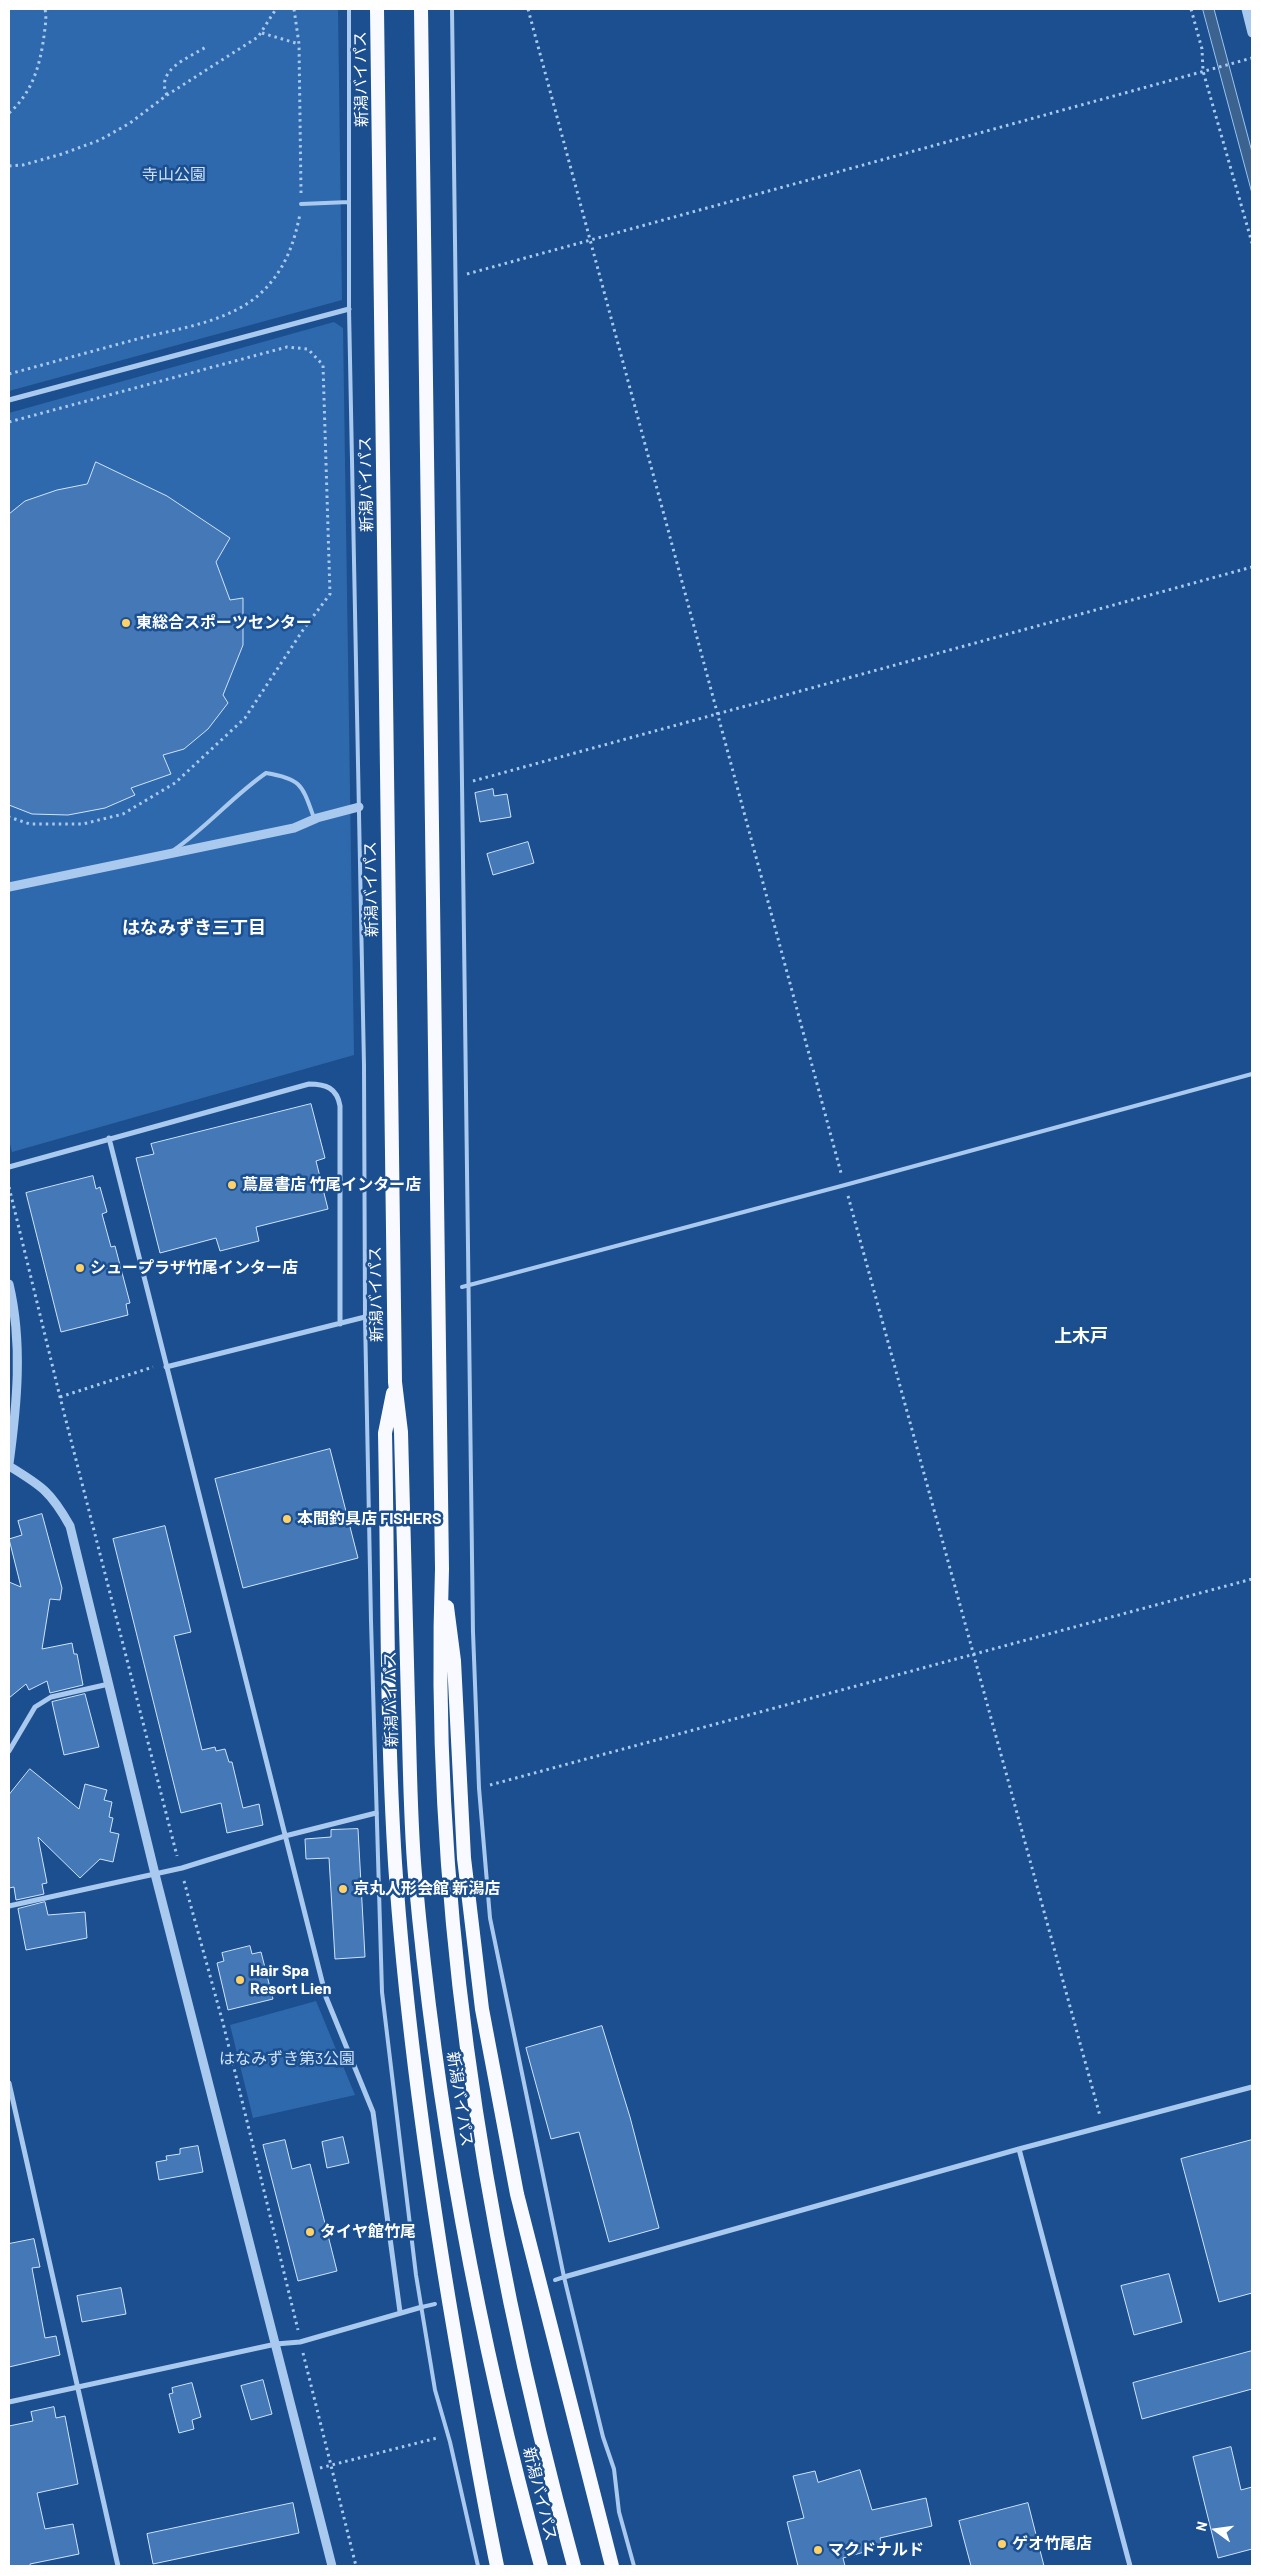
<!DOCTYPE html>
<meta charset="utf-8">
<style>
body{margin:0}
#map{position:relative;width:1261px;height:2575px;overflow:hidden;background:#1b4f8f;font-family:Barlow,sans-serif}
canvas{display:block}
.frame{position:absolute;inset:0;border:10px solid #fff;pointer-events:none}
.north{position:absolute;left:1191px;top:2505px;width:50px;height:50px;-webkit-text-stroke:4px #1b4f8f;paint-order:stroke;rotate:284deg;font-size:14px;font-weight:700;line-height:20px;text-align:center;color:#fff}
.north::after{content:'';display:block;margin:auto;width:18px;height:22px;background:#fff;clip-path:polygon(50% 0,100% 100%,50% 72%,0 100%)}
</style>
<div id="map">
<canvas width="1261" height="2575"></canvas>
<div class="frame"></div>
<div class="north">N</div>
</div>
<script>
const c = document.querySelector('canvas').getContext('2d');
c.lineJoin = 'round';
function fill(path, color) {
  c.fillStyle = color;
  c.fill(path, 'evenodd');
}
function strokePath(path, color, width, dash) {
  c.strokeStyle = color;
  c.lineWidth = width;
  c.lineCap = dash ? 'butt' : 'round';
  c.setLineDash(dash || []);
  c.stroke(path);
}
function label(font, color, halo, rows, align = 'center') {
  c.font = font + ' Barlow,"Noto Sans JP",sans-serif';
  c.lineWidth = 5;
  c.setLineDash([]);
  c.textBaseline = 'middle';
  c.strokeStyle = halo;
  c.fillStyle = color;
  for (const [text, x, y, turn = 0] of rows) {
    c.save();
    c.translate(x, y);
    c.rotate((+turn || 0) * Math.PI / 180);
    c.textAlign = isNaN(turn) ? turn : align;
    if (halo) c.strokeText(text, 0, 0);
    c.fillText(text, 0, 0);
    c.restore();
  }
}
fill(new Path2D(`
 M9,9H338L342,300L9,391Z
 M334,322L343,328L354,1055L12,1152L9,1140V413Z
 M316,2001L355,2095L253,2118L230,2025Z`), '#2e69ad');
const water = new Path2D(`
 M1203,9H1214L1252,152V193Z`);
fill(water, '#3c6290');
strokePath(water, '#9cc4f0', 1);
const building = new Path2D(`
 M96,462L167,496L230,538L216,562L230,600L243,598V645L223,695L228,703L208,729L184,749L163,755L171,774L131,788L135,795L105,808L68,815L32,814L9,805V514L25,501L57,490L87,484Z
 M493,789L494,796L507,794L511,817L480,822L475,793Z
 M528,842L534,863L493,875L487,854Z
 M311,1104L325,1158L316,1161L328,1209L256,1227L259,1241L220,1251L216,1238L160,1253L136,1158L154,1154L151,1144Z
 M93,1176L96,1189L100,1187L107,1212L102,1214L111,1247L115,1246L130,1303L126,1304L128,1315L61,1332L26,1193Z
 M330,1449L358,1558L243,1588L215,1479Z
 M42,1514L62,1588L60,1600L50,1599L42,1649L72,1643L74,1654H77L83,1685L50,1693L47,1681L29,1690L26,1684L9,1698V1582L21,1587L9,1539L22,1535L18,1521Z
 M165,1526L191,1632L174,1636L202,1750L215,1747L216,1751L225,1749L229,1762H232L243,1808L259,1804L263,1825L227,1833L221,1803L181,1813L113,1539Z
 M85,1694L99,1747L64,1755L52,1702Z
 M30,1769L79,1809L85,1784L107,1790L104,1800L112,1802L109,1817L113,1818L110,1832L119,1834L113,1862L100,1859L80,1878L38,1837L47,1883L42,1884L44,1894L16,1900L14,1887L9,1888V1795Z
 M358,1829L365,1957L335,1959L329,1858L306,1859L305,1839L331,1837V1830Z
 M45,1902L48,1915L85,1912L87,1938L26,1950L18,1909Z
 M250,1946L252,1954L261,1952L273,1999L228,2010L217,1963L224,1961L222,1953Z
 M602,2026L630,2117L659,2228L609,2242L579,2132L551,2139L526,2048Z
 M343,2137L349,2163L327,2168L322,2142Z
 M285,2140L292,2169L310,2164L337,2271L298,2281L263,2145Z
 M1252,2140V2293L1219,2302L1181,2159Z
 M198,2146L203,2172L159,2180L156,2162L167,2160L166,2156L180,2154V2149Z
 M34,2239L40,2267L32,2268L45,2338L56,2336L60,2355L9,2367V2244Z
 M1169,2274L1182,2322L1134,2335L1121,2286Z
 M121,2288L126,2314L82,2322L77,2296Z
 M1252,2351V2389L1142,2419L1133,2383Z
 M263,2380L272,2414L251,2420L241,2386Z
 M192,2383L201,2417L192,2420L194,2429L179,2433L169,2394L173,2393L172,2388Z
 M54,2407L56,2418L65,2416L78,2484L37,2493L45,2529L73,2524L79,2554L30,2564V2566H9V2426L33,2421L31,2412Z
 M1231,2447L1241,2490L1252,2487V2549L1218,2558L1193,2457Z
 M860,2470L872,2510L926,2498L932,2526L880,2538L882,2547L843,2558L845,2566H798L787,2522L804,2518L793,2476L815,2471L818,2482Z
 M293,2503L299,2533L153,2564L147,2534Z
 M1028,2503L1044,2566H971L959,2521Z`);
fill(building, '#4478b7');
strokePath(building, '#cfe3fa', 1);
strokePath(new Path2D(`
 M294,9L299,44L301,193
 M528,9L841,1173
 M1191,9L1202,49L1203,71L1252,243
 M262,33L299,44
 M167,95C155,70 188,58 206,47
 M9,113C32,93 40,66 44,36C45,27 47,18 45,9
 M9,166L23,165L62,154L100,140L130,123L167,95L258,37L276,9
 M467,274L1252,58
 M9,374C53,362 97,350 141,338C181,328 233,321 263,291C285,269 294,244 300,214
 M9,422L287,347L308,349L323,365L330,594L303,630L245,718L175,783L123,814L83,824H30L9,817
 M473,781L1252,567
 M9,1187L60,1397L177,1856
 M848,1196L1100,2116
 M60,1397L153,1367
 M490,1785L1252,1579
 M184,1881L223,2023L298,2330
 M303,2353L356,2566
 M320,2468L437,2438`), '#a9c9ee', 3, [2.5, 4]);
strokePath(new Path2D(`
 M349,9V309L364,1065L365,1317L371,1621L382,1992L416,2275L435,2390L450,2442L478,2566
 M452,9L473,1632L479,1788L490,1918L564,2277L603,2437L614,2469L619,2512L634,2566
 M301,204L349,202
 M174,850C208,826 233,796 266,773C302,779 302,785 314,818
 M462,1287L845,1185L1252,1074
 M365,1317L376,1314
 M555,2280L564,2277
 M422,2307L435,2304`), '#a9c9ee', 4);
strokePath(new Path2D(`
 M9,400L349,309
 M109,1138L326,1997L373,2112L400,2312
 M9,1167L309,1084C326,1084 337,1088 340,1106V1324
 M166,1367L365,1317
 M9,1751L35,1707L51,1697L109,1684
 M9,1906L182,1868L285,1836L376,1813
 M9,2083L118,2566
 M1019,2149L1130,2566
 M564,2277L1019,2149L1252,2087
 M9,2402L276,2344L300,2342L422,2307`), '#a9c9ee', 5);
strokePath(new Path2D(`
 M1246,9L1252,33
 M9,887L294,828L317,818L359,807
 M9,1284C23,1343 17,1405 9,1464
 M9,1466C42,1486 51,1492 70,1526L155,1874L332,2566`), '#a9c9ee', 9);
strokePath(new Path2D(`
 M377,9L395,1382L401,1432C404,1522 406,1612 408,1702C410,1760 410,1818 415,1875C436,2108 479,2341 541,2566
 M421,9L442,1569C430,1906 485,2242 574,2566
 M393,1393L385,1433C388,1576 386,1720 395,1863C405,2010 425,2156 449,2301C464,2390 479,2478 497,2566
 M447,1607L454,1661L464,1858L482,2009L517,2194L612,2566`), '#f8faff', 14);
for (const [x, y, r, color] of [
 [126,623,5,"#ffd166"],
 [232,1185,5,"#ffd166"],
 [80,1268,5,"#ffd166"],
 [287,1519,5,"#ffd166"],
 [343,1889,5,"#ffd166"],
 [240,1980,5,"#ffd166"],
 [310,2232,5,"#ffd166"],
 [1002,2544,5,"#ffd166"],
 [818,2550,5,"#ffd166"]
]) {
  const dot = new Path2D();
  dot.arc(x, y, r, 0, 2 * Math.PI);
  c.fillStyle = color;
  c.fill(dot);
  strokePath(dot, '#1b4f8f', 2);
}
label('16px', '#fff', '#1b4f8f', [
 ["新潟バイパス",361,79,-91],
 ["新潟バイパス",366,484,-91],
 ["新潟バイパス",371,889,-91],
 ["新潟バイパス",376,1294,-91],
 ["新潟バイパス",391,1699,-91],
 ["新潟バイパス",460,2099,81],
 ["新潟バイパス",540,2494,76]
]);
label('16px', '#cfe3fa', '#1b4f8f', [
 ["寺山公園",174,175],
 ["はなみずき第3公園",287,2059]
]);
label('bold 16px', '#fff', '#1b4f8f', [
 ["東総合スポーツセンター",136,623],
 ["蔦屋書店 竹尾インター店",242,1185],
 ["シュープラザ竹尾インター店",90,1268],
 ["本間釣具店 FISHERS",297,1519],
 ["京丸人形会館 新潟店",353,1889],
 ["Hair Spa",250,1971],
 ["Resort Lien",250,1989],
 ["タイヤ館竹尾",320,2232],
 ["ゲオ竹尾店",1012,2544],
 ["マクドナルド",828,2550]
], 'left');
label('bold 18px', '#fff', '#1b4f8f', [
 ["はなみずき三丁目",194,928],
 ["上木戸",1081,1336]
]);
</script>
